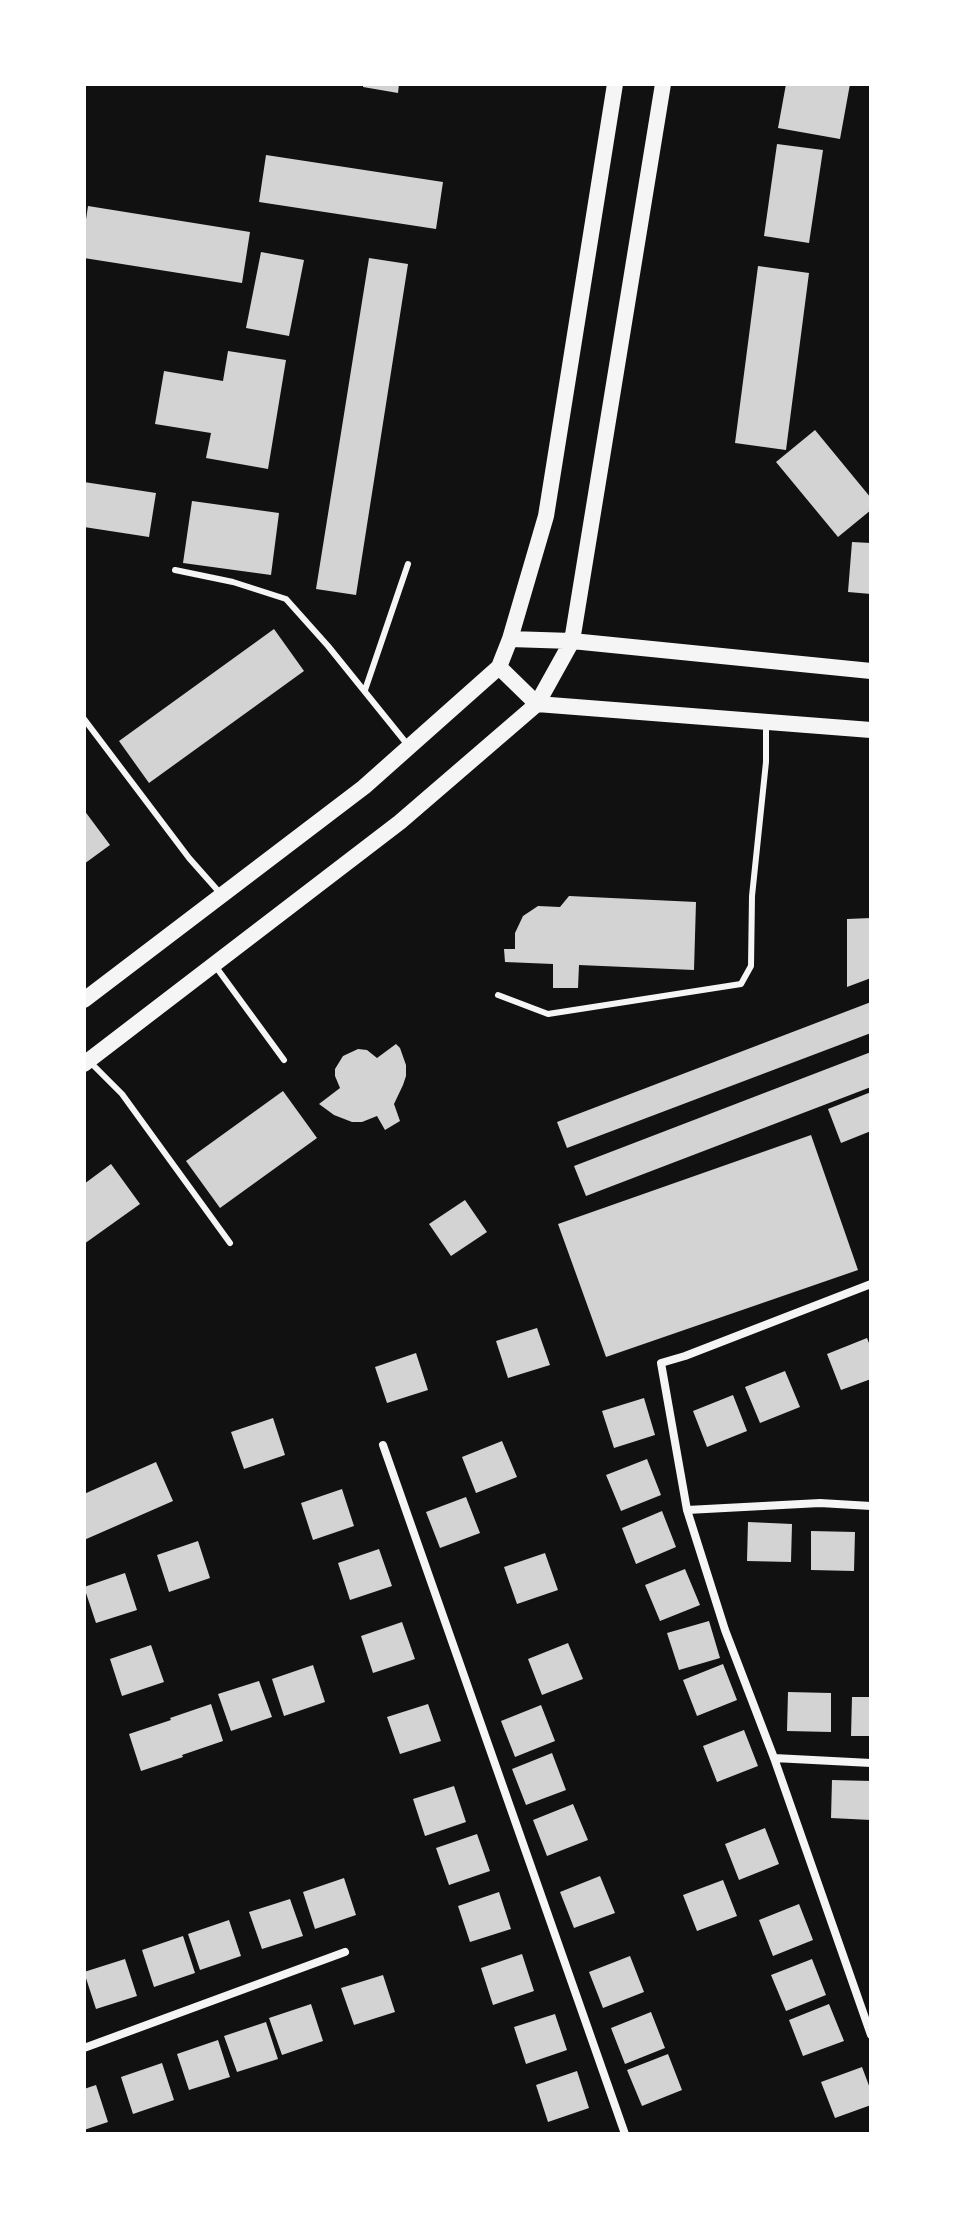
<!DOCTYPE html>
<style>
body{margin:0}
#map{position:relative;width:955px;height:2218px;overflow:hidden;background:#111;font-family:"Fira Sans Condensed",sans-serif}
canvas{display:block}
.frame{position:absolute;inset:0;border:86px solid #fff;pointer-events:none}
</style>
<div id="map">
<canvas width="955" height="2218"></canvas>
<div class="frame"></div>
</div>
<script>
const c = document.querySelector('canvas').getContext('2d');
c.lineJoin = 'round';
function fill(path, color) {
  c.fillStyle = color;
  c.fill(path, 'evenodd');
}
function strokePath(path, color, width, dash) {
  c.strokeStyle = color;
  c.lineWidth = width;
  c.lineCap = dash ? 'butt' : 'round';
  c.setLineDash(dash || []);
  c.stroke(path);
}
fill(new Path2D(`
 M363,84H399L398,93L363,87Z
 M786,84H850L840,139L778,128Z
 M777,144L823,150L809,243L764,236Z
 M266,155L443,182L436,229L259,202Z
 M88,206L250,232L242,283L84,258V233Z
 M261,252L304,260L289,336L246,328Z
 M369,258L408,264L356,595L316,589Z
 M758,266L809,273L786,450L735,443Z
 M228,351L286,360L268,469L206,458L211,433L155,424L164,371L223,381Z
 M815,430L871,498V510L838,537L776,462Z
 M84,482L156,493L149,537L84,527Z
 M192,501L279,513L271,575L183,563Z
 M852,542L871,543V594L848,592Z
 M274,629L304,671L149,783L119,741Z
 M84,810L110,845L84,864Z
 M569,896L696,902L694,970L579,965L578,988H553V964L505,962L504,949H515V933L523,916L538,906L560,907Z
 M871,918V978L847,987V919Z
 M871,1002V1033L567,1148L557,1122Z
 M396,1044L400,1048L406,1065V1076L403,1085L394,1104L400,1121L385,1130L377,1116L362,1122H352L334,1115L319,1104L340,1088L335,1076V1069L343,1056L358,1049L367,1050L377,1058Z
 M871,1052V1087L586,1196L574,1166Z
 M283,1091L317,1138L220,1208L186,1161Z
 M871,1092V1131L841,1143L828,1109Z
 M811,1135L858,1270L606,1357L558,1224Z
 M111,1164L140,1204L84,1244V1184Z
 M465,1200L487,1232L451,1256L429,1224Z
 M537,1328L550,1365L508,1378L496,1341Z
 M867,1338L871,1348V1379L841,1390L827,1354Z
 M416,1353L428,1390L387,1403L375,1367Z
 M785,1371L800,1407L760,1423L745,1387Z
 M733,1395L747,1431L707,1447L693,1411Z
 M644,1398L655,1435L614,1448L602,1411Z
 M273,1418L285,1455L244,1469L231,1432Z
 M502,1441L517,1477L476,1493L462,1457Z
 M647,1459L661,1495L621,1511L606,1475Z
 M156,1462L173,1501L84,1540V1494Z
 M342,1489L354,1526L313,1540L301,1503Z
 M466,1497L480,1533L440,1548L426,1512Z
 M662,1511L676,1547L636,1564L622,1528Z
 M748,1522L792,1524L791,1562L747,1561Z
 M811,1531L855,1532L854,1571L811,1570Z
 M198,1541L210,1578L169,1592L157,1555Z
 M379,1549L392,1586L350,1600L338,1563Z
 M545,1553L558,1590L517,1604L504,1567Z
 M685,1569L700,1605L660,1621L645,1585Z
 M125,1573L137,1610L96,1623L84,1587Z
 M709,1621L720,1658L679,1670L667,1633Z
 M402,1622L415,1659L373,1673L361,1636Z
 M568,1643L583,1679L542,1695L528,1659Z
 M151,1645L164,1682L122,1696L110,1659Z
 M723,1664L737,1700L697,1716L683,1680Z
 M313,1665L325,1702L284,1716L272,1679Z
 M259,1681L272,1717L231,1731L218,1694Z
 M788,1692L831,1693V1732L787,1731Z
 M852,1697H871V1736H851Z
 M211,1704L223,1741L182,1755L183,1757L141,1771L129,1734L171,1720L170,1718Z
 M428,1704L441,1741L400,1754L387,1717Z
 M541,1705L555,1741L515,1757L501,1721Z
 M744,1730L758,1766L717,1782L703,1746Z
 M552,1753L566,1790L526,1805L512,1769Z
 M832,1780L871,1781V1820L831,1818Z
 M454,1786L466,1822L425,1836L413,1799Z
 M573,1804L588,1840L547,1856L533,1820Z
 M765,1828L779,1864L739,1880L725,1844Z
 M477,1834L490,1871L449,1885L436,1848Z
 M600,1876L615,1913L574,1928L560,1892Z
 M344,1878L356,1915L315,1929L303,1892Z
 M723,1880L737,1916L697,1931L683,1895Z
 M499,1892L511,1929L470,1942L458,1906Z
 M290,1899L303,1936L262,1949L249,1912Z
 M799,1904L813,1940L773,1956L759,1920Z
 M229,1920L241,1956L200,1970L188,1934Z
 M183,1936L195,1973L154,1987L142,1950Z
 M522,1954L534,1991L493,2005L481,1968Z
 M630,1956L644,1992L603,2008L589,1972Z
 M125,1959L137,1996L96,2009L84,1972Z
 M812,1959L826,1995L786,2011L771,1975Z
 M383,1975L395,2012L354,2025L341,1988Z
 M311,2004L323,2041L282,2055L269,2018Z
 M829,2004L844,2041L803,2056L789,2020Z
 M651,2012L665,2048L625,2064L611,2028Z
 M555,2014L567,2050L526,2064L514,2027Z
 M266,2022L278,2059L237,2072L224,2036Z
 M218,2040L230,2077L189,2090L177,2054Z
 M668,2054L682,2090L642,2106L627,2070Z
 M162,2063L174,2100L133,2114L121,2077Z
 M862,2067L871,2091V2105L835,2118L821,2082Z
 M577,2071L589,2108L548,2122L536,2085Z
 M96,2085L108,2122L84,2130V2089Z`), '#d3d3d3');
strokePath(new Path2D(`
 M175,570L233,582L286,599L328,646L407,744
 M365,690L408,564
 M84,719L189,858L220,893
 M216,967L284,1060
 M498,995L548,1014L741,984L751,966L752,896L766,762V725
 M91,1063L122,1094L230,1243`), '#f5f5f5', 6);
strokePath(new Path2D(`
 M871,1284L685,1356L661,1363L687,1510L725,1630L774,1758L871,2035
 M383,1445L625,2134
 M687,1510L820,1503L871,1506
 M774,1758L871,1763
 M84,2048L345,1952`), '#f5f5f5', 8);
strokePath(new Path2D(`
 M510,639L572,641L871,671
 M499,667L537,704L871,730
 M84,1000L364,787L499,667L510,639L546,516L615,84
 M84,1064L400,822L537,704L572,641L663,84`), '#f5f5f5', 16);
</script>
